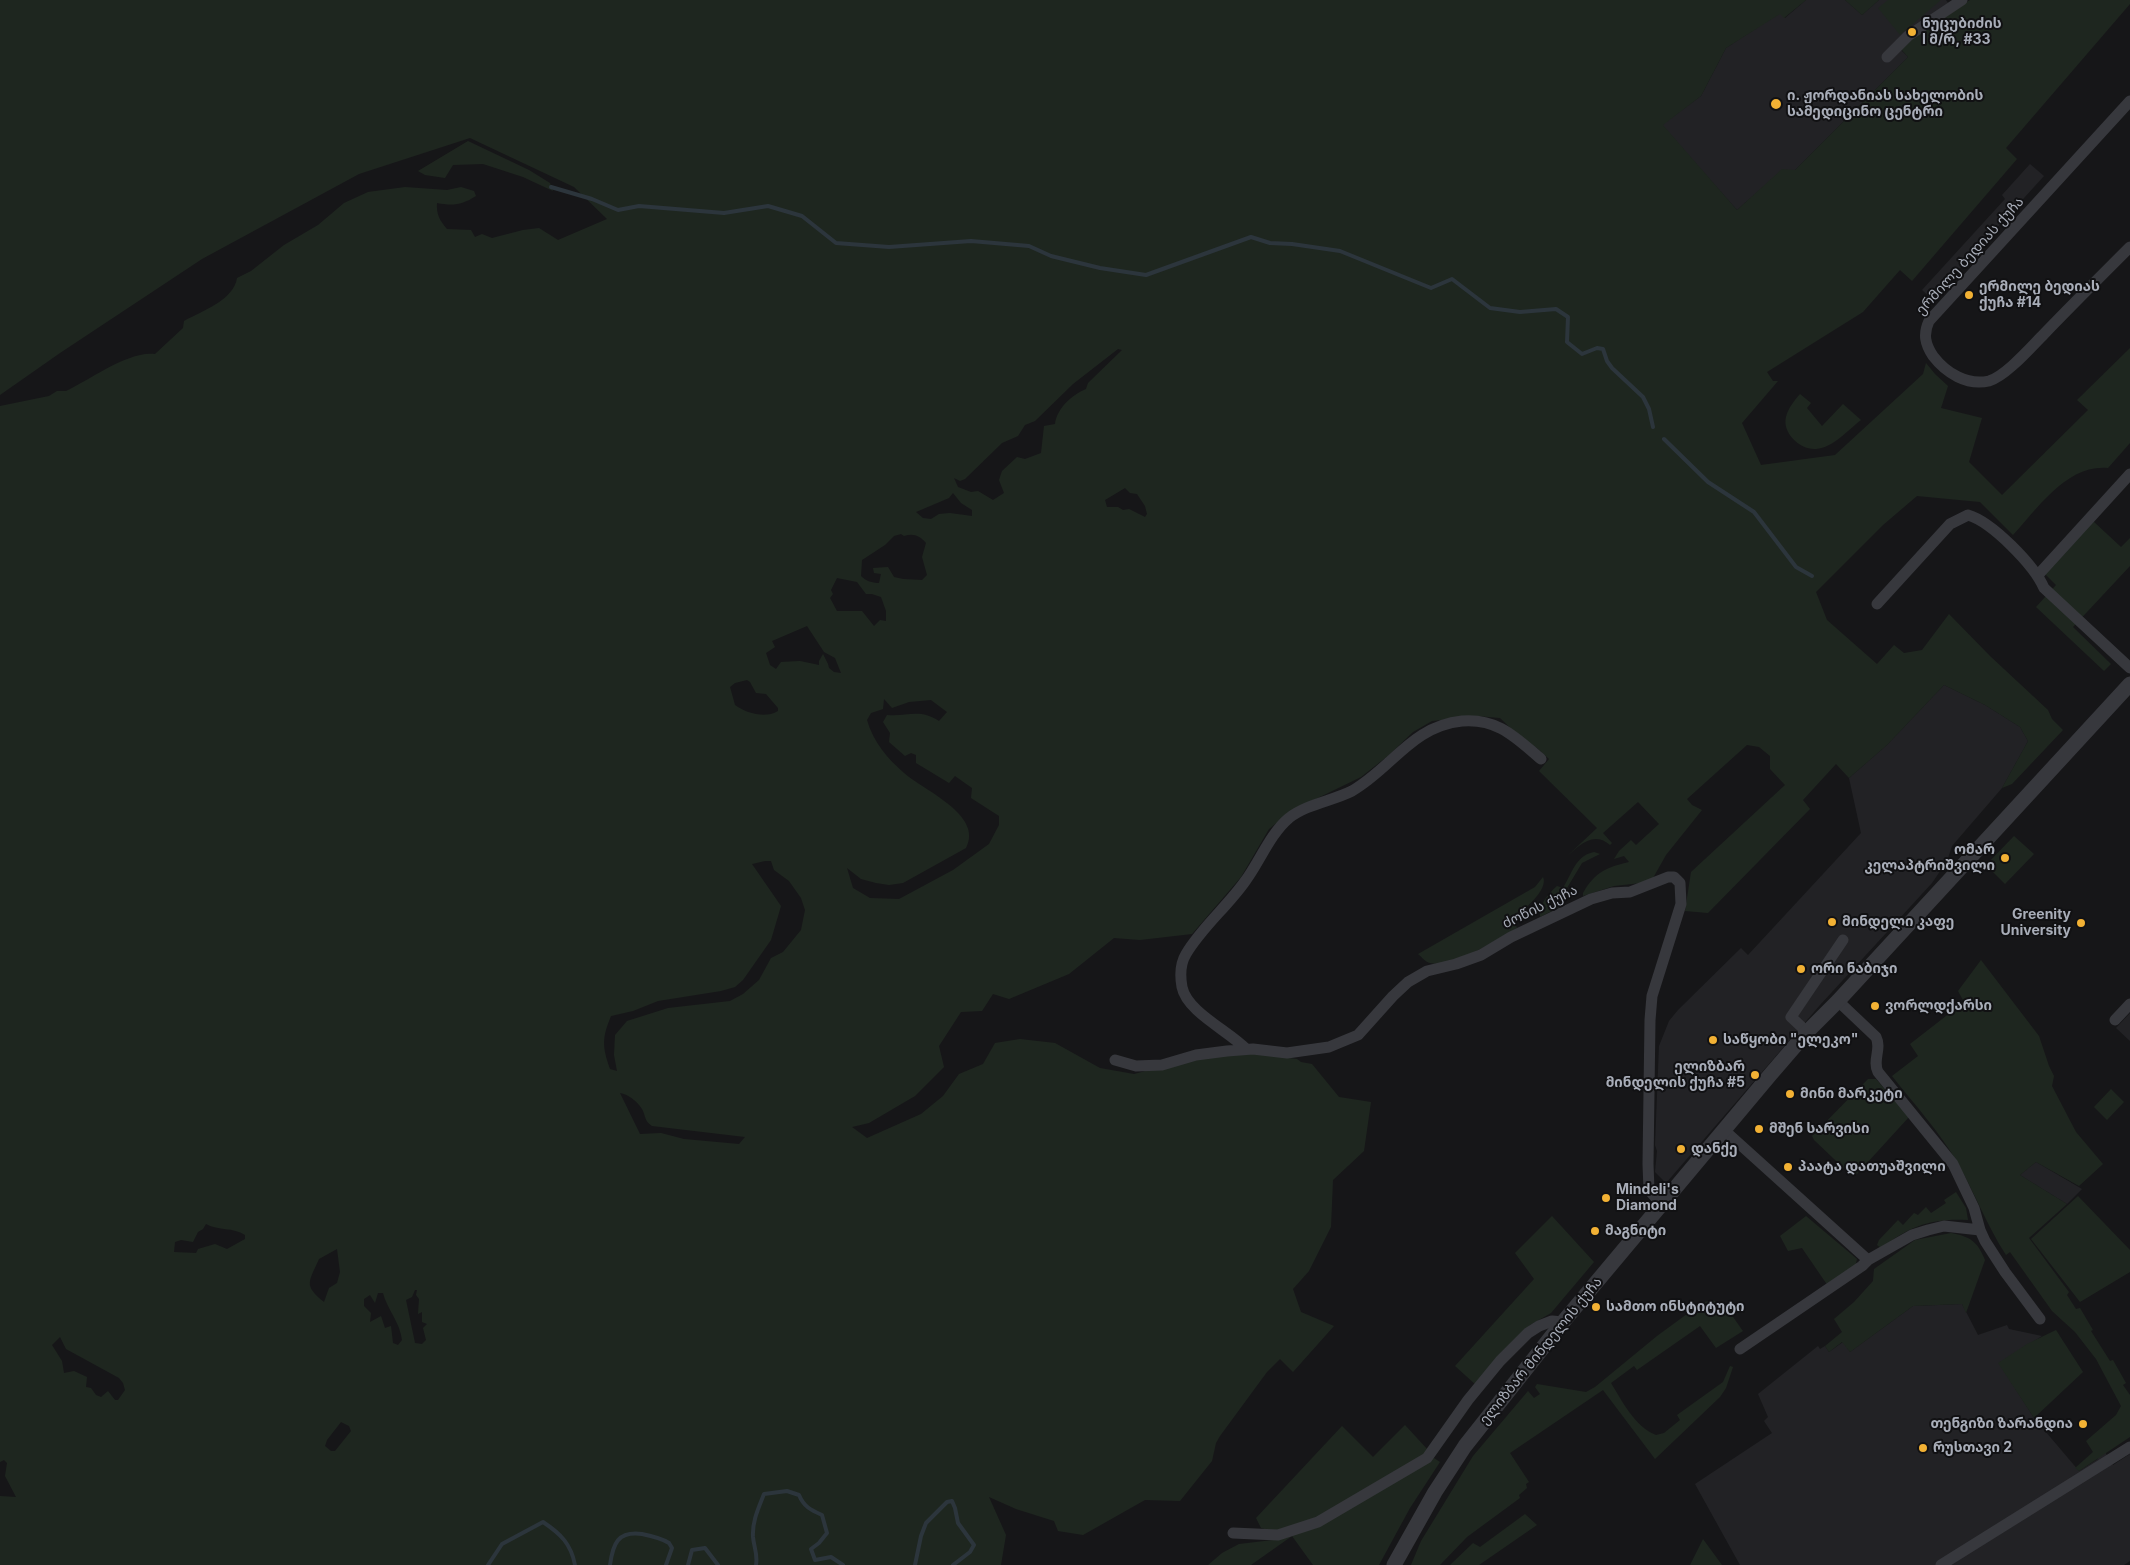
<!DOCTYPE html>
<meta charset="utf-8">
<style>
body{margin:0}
canvas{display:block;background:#161618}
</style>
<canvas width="2130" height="1565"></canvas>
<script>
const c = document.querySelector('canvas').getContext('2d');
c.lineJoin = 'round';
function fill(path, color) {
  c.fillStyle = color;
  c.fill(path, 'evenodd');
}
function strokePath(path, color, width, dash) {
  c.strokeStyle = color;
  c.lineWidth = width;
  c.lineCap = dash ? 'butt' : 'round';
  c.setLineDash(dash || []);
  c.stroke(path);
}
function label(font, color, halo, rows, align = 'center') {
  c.font = font + ' Inter,"Noto Sans Georgian",sans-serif';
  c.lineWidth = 4;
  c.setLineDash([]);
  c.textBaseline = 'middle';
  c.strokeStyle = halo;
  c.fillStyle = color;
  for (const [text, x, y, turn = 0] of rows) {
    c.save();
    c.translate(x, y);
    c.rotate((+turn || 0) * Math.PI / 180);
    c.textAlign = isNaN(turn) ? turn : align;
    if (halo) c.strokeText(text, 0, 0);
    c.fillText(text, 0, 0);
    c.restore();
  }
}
fill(new Path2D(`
 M1806,0H1845L1862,15L1879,0H1946L1953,10L1900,49L1908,57L1795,170H1782L1737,210L1662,125L1701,96L1726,48L1780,13L1785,18Z
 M2030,164L2044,176L1932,299L1922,290L2005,199L2002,195Z
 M1944,685L1985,705L2020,727L2028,741L2002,788L1952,846L1947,861L1932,883L1820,1005L1666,1183L1655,1172L1657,1151L1655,1145L1659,1046L1669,1021L1678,1010L1741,948L1748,955L1861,833L1849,778L1887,745Z
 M2130,1013V1041L2116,1028Z
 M2036,1162L2082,1189L2067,1204L2020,1175Z
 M1962,1304L1978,1335L2007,1325L2009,1329L2042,1336L1999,1363L2034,1418L2079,1471L2098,1459L2097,1457L2105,1452L2113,1465L2130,1454V1561L2124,1565H1740L1695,1484L1772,1433L1764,1421L1768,1417L1758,1394L1818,1346L1820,1349L1825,1346L1829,1352L1843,1342L1850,1352L1913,1306Z`), '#222225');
fill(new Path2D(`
 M0,0H1806L1784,18L1780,14L1726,48L1701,96L1663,125L1737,210L1782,169L1795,170L1908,57L1900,48L1953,10L1970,0H2130V4L2006,148L2017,159L1912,281L1900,270L1863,312L1767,372L1773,381H1778L1742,423L1761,465L1835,455L1923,374L1926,363L1935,374L1948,386L1941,408L1982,418L1969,462L2002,495L2088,410L2077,400L2130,348V443L2108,468C2067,464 2038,508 2013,535L1980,502L1917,496L1883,525L1816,592L1827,620L1877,664L1894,645L1904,653L1922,650L1949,614L1990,656L2048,710L2052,719L2063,730L2012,784L2002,788L2028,741L2020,727L1985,705L1944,685L1887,745L1849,778L1836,764L1803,800L1810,809L1708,913L1685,911L1691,872L1785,785L1770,769V756L1759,747L1747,745L1687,799L1692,805L1702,810L1666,855L1653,878L1641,883L1614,886L1583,896V893C1595,872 1607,867 1629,862L1624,856L1614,859L1619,851L1631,840L1636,845L1659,824L1638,802L1603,833L1612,843L1610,845C1592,830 1578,847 1564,859L1597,828L1539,771L1549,759L1537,748L1526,743L1500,718L1477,716L1432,721L1413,732L1389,755L1361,777L1293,810L1269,829L1241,877L1192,934L1140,940L1114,938L1069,974L1009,999L993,994L982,1011L961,1012L939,1046L944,1067L915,1096L869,1123L852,1127L867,1138L921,1114L943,1096L959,1074L983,1064L995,1043L1020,1039L1055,1043L1100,1068L1134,1074L1196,1058L1251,1053L1297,1059L1301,1062L1312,1064L1339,1097L1371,1102L1364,1151L1333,1180L1331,1227L1309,1271L1293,1289L1301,1312L1334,1326L1293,1372L1280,1359L1267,1372L1220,1436L1216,1443L1212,1461L1180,1501L1145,1500L1083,1535L1058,1531L1054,1521L1016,1509L989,1497L1006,1535L1001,1565H0V1496L16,1497L5,1476L7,1463L4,1460L0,1462V406L49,396L57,391H66C89,380 130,350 155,354L183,328L184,321C202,311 234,300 237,278L251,271L284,245L318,225L344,203L368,192L405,187L447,190L461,187L474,191L476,196C462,205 453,206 437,203C436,214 440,221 447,229L471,230L475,237L482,234L492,238L523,230L539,228L558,240L607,219L574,187L470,138L359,174L202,259L60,353L0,395ZM1118,349L1122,350L1088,383L1086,389C1072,395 1057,408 1055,424L1044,426L1041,453L1025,459L1017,457L1002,471L999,480L1004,493L993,500L978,491L971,492L958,487L954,478L960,481L965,479L1002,443L1018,436L1025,425L1035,421L1073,384ZM1125,488L1130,493L1137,494L1145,506L1147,514L1145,517L1129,509L1123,510L1118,507H1107L1105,500ZM953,493L961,503L972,510V516L950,513L939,514L931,519L923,518L916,512L949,498ZM901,534L904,536C914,533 920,536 926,543L922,557L927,575L922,580L903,579L894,577L888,567L873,568L874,573L881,574L879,583C872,583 866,581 861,576L862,560L885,545L894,536ZM837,578L857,582L866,594H872L881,597L886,611V621L880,620L874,626L862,611H837L830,598L833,594L831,590ZM807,626L824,652L835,658L841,673L834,672L829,668L828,664L823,654L819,661V665L800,661L781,662L776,669L770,665L766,653L775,647L772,641ZM747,680L750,682L756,693L766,694L778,708V711C765,719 746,713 735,705L730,687L735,683ZM884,699L892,708L909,702L931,700L947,712L939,721C919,708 908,717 887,715L883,722L890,733L889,742L905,756L911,753L916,755V763L949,783L955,776L972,788L971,798L999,816V825L989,844L953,870L899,899L870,898L853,888L847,868L861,879L876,883L889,885L903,883L966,848C984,815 923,790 904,773C888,759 873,742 867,720L871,713L883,709ZM765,861H771L774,870L789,881L801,898L805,910L801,930L783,952L771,958L759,980L743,994L730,1001L668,1008L627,1021L615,1035L614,1055L617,1071L610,1069C602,1046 602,1038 611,1016L633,1011L658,1001L721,991L735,987L743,980L771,940L781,906L752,864ZM620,1093C628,1094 637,1101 642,1109C646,1116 644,1121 652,1126L745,1137L739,1144L684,1139L661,1133L640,1134ZM206,1224C219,1231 233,1227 245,1235V1239L227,1249L215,1244L198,1249L196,1253L174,1252L175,1242L181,1240L193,1242L198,1232L203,1229ZM337,1249L340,1272L337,1283L329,1288L324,1302C303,1285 309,1282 319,1259ZM415,1290H417L416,1295L419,1299L418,1314L422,1312V1322L427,1324L423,1328L426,1340L422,1344L415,1343L406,1300L412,1297ZM378,1293H383C387,1309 400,1322 402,1340L398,1345L393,1343L391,1326L385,1328L381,1316L370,1322L371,1313L364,1306V1299L370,1295L375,1303ZM60,1337L66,1349L119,1378L123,1383L125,1390L118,1400H115L108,1391L101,1397L96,1395L91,1388L86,1387L87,1377L74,1371L64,1373L62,1361L52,1345ZM341,1422L349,1426L351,1431L335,1451H331L325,1446L327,1440Z
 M1845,0H1879L1862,15Z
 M1888,0H1941L1900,35L1878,8Z
 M468,141L529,170L550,183L553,191L523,177L483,164L453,165L445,178L425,175L418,171Z
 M1800,394L1811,403L1807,408L1822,426L1843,404L1861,420C1849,429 1833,448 1816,449C1800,450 1782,433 1786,417C1788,408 1795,400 1800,394Z
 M2093,521L2121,547L2130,538V566L2073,627L2111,664L2104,671L2036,607L2056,585L2044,573Z
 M2014,836L2034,854L2005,884L1986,865Z
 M1594,852L1600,854L1582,863L1564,893L1560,907L1540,917C1539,904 1548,894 1557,886L1563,888C1572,874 1575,856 1594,852Z
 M1543,877C1549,890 1522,911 1513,919L1517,928C1497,939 1454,969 1430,963C1425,962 1422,957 1418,954L1535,887Z
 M1981,960L2039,1036L2049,1066L2054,1076L2052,1086L2076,1132L2103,1164L2079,1186L2036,1162L2020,1175L2067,1204L2029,1238L2069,1292L2067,1295L2076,1309L2080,1308L2093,1330L2091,1331L2110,1361L2113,1360L2126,1383L2123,1385L2130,1395V1437L2079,1471L2075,1468L2093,1452L2086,1441L2116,1415L2121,1406L2096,1359L2075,1332L2052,1311L2010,1252L2006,1255C1987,1226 1975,1193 1957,1162C1939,1131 1914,1104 1892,1076L1918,1056L1910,1044L1964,1002L1958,991Z
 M1868,1079H1876L1909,1117L1856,1175L1852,1176L1814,1140L1812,1136Z
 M2111,1089L2124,1102L2107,1120L2094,1107Z
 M1956,1192L1966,1208L1968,1220C1931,1218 1910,1226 1881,1248L1877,1245L1879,1240L1898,1220L1903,1225L1914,1213L1918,1215L1926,1207L1931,1213L1946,1203L1944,1200Z
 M2078,1196L2130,1250V1272L2080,1302L2031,1239Z
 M1552,1216L1594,1262L1551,1313L1530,1325L1476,1385L1455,1366L1534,1279L1515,1253Z
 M1806,1216L1857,1259L1855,1268L1828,1286L1802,1248L1788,1251L1780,1236Z
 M1951,1233C1971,1237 1977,1241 1985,1260L1966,1313L1962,1304L1913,1306L1850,1352L1842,1342L1829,1352L1825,1346L1842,1332L1834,1319L1854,1302L1873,1281L1874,1269L1915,1240Z
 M1711,1300C1726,1302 1734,1319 1743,1331L1716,1348L1700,1326L1637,1370L1634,1366L1611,1383C1622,1401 1635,1427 1656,1435L1664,1433L1680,1420L1677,1415L1723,1382L1730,1366L1733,1367L1726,1388L1720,1397L1655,1459L1603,1390L1510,1453L1529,1482L1526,1484L1527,1488L1519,1495L1520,1498L1467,1537L1440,1565H1411L1421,1541L1473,1456L1528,1391L1534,1398L1540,1394L1535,1387L1537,1384L1586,1392L1595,1387L1657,1336L1702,1303Z
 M2056,1330L2083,1372L2034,1418L1998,1363L2027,1344Z
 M1405,1425L1428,1450L1424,1455L1316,1519L1277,1532L1261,1528L1256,1518L1342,1426L1373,1457Z
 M1434,1458L1440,1462L1410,1508L1379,1565H1313L1292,1536L1251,1565H1208L1222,1553L1239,1544L1281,1539Z
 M1525,1514L1537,1525L1479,1565H1450L1473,1543L1480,1547Z
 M1703,1539L1722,1565H1690Z`), '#1e261f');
strokePath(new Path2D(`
 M551,187L592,199L618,210L639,206L724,213L768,206L802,216L836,243L889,247L971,241L1029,246L1051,256L1100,268L1146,275L1251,237L1270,243L1292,244L1340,251L1431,288L1452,279L1490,308L1520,312L1556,309L1568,317L1567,342L1582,354L1597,348L1603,349L1607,361L1612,368L1643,397L1649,409L1653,427
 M1664,439L1708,482L1754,512L1796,567L1812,576
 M488,1565L502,1544L543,1522C561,1534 571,1544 575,1565
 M610,1565C613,1543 618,1531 642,1534C652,1536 661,1538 669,1543L672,1548L666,1565
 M688,1565L692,1550L705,1548L718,1565
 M756,1565C758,1554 754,1548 753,1537C752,1522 758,1509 764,1494L787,1491L799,1495C804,1507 811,1510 822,1515L827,1533L819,1543L811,1549L815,1560L831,1557L843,1565
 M915,1565L921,1536L926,1523L947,1502L952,1501L955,1508L958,1523L974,1545L970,1552L953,1565`), '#2c353c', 4);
strokePath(new Path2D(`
 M1887,57L1908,36L1962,0
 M2130,101L1929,321C1923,334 1925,344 1933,356C1946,373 1967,386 1989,381C2006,376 2031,347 2044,334C2072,305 2101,276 2130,247
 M2038,575L2130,474
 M1877,604L1950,524L1968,515C1992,522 2034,565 2044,588L2130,668
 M1838,1001L1876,1037C1882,1049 1872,1060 1878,1072L1953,1164L1974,1208L1980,1230L1985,1241L2005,1272L2040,1319
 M2115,1020L2130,1004
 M1807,1032L1791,1017L1843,940
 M1246,1049C1229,1031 1187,1012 1182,987C1180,976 1180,964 1186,954C1202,927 1228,906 1246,880C1260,861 1270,834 1289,818C1307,804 1332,801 1352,791C1392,768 1412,726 1462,721C1498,718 1516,738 1541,759
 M1115,1060L1136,1066L1162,1065L1196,1055L1227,1051L1253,1049L1287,1053L1329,1047L1358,1035L1393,996L1408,982L1427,971L1456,964L1481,955L1511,937L1591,899L1612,893L1630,892L1668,877H1674L1680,883L1681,904L1652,996L1650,1020L1648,1164L1649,1190L1661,1204
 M1724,1130L1868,1260
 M1740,1349L1862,1266L1868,1260L1912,1235L1928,1230L1944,1226L1980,1230
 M1233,1533L1278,1535L1318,1522L1427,1458L1468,1400L1500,1361L1528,1333L1539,1326L1552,1321L1563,1322
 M1941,1565L2130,1447`), '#37383d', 11);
strokePath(new Path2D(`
 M1394,1565L1435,1492L1465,1446L1563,1322L1770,1075L1807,1032L1838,1001L2130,684`), '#37383d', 15);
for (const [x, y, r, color] of [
 [1912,32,5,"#f2b134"],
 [1776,104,6,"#f2b134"],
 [1969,295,5,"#f2b134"],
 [2005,858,5,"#f2b134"],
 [1832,922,5,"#f2b134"],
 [2081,923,5,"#f2b134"],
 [1801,969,5,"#f2b134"],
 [1875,1006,5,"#f2b134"],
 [1713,1040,5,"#f2b134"],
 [1755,1075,5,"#f2b134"],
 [1790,1094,5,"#f2b134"],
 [1759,1129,5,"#f2b134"],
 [1681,1149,5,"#f2b134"],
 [1788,1167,5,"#f2b134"],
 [1606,1198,5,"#f2b134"],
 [1595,1231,5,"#f2b134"],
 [1596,1307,5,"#f2b134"],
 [2083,1424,5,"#f2b134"],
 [1923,1448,5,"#f2b134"]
]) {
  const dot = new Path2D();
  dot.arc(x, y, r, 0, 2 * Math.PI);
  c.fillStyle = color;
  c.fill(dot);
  strokePath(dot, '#111113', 2);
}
label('bold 14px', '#a8adb8', '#111113', [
 ["ნუცუბიძის",1922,24],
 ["I მ/რ, #33",1922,40],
 ["ი. ჟორდანიას სახელობის",1787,96],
 ["სამედიცინო ცენტრი",1787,112],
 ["ერმილე ბედიას",1979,287],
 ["ქუჩა #14",1979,303],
 ["ომარ",1995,850,"right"],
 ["კელაპტრიშვილი",1995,866,"right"],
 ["Greenity",2071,915,"right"],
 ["University",2071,931,"right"],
 ["მინდელი კაფე",1842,922],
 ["ორი ნაბიჯი",1811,969],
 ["ვორლდქარსი",1885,1006],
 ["საწყობი \"ელეკო\"",1723,1040],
 ["ელიზბარ",1745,1067,"right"],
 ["მინდელის ქუჩა #5",1745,1083,"right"],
 ["მინი მარკეტი",1800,1094],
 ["მშენ სარვისი",1769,1129],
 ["დანქე",1691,1149],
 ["პაატა დათუაშვილი",1798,1167],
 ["Mindeli's",1616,1190],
 ["Diamond",1616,1206],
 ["მაგნიტი",1605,1231],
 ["სამთო ინსტიტუტი",1606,1307],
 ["თენგიზი ზარანდია",2073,1424,"right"],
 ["რუსთავი 2",1933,1448]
], 'left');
label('14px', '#a8adb8', '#111113', [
 ["ერმილე ბედიას ქუჩა",1970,256,-48],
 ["ძოწის ქუჩა",1540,907,-26],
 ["ელიზბარ მინდელის ქუჩა",1541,1351,-51]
]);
</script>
